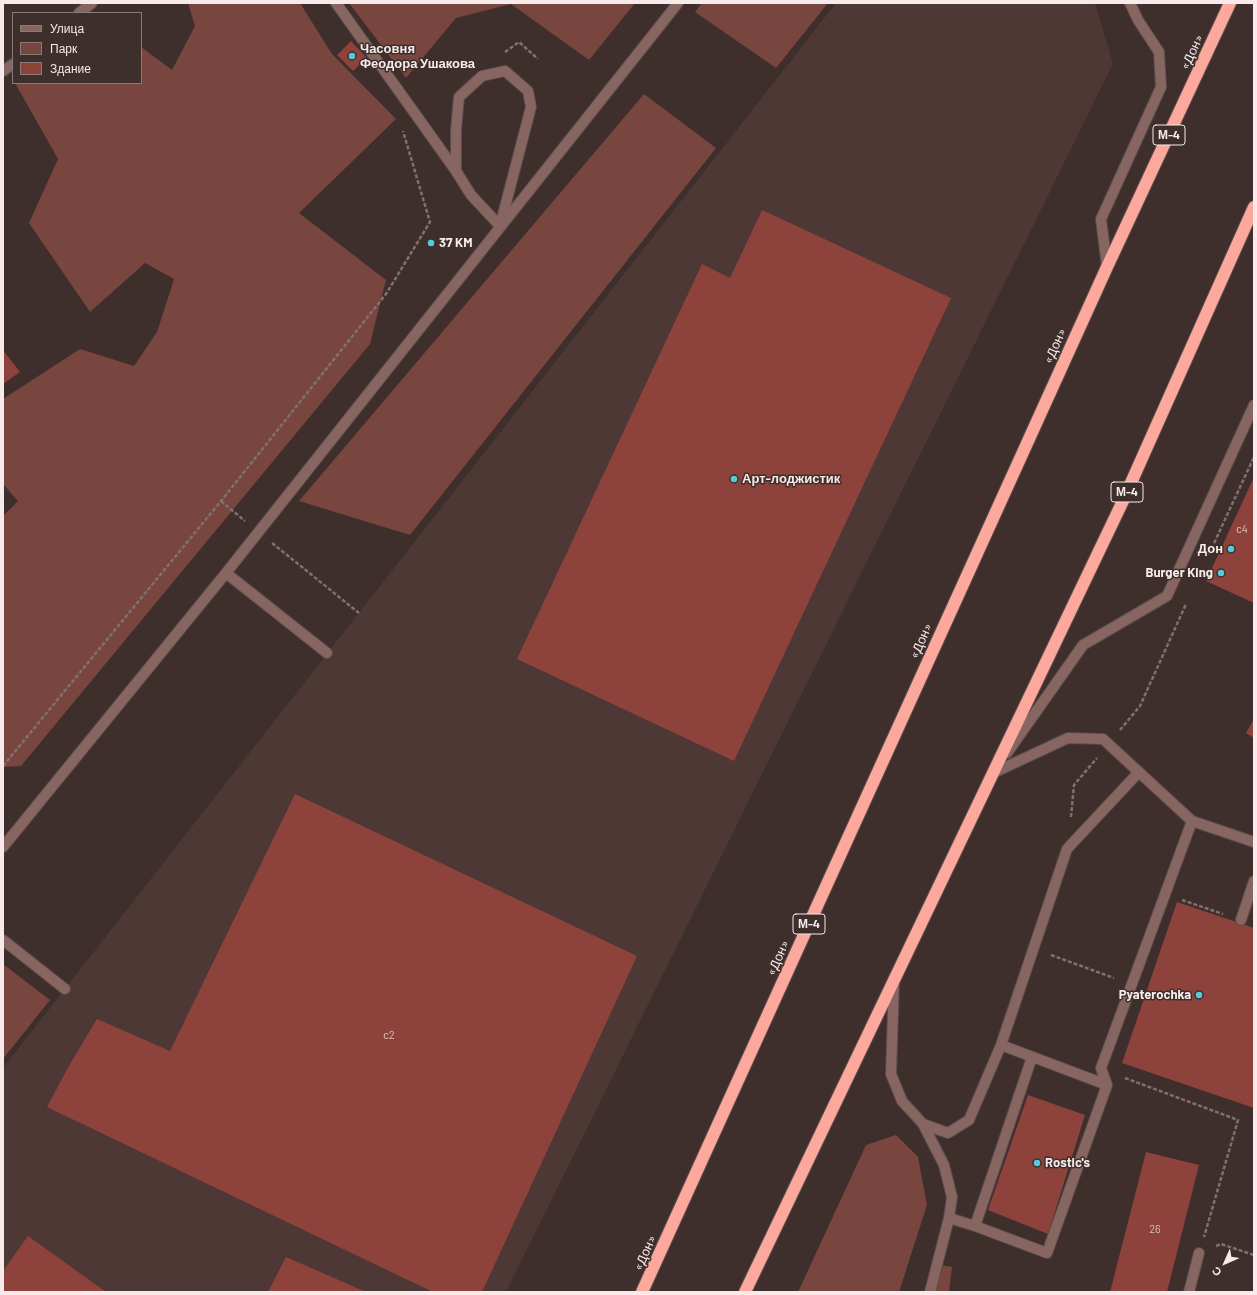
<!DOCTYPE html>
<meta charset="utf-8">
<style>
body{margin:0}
#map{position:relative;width:1257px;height:1295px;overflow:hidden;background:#3e2e2c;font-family:Barlow,sans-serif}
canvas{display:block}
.frame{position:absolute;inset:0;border:4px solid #f6ebea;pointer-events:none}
.legend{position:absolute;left:12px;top:12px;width:130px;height:72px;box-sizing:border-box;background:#3e2e2c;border:1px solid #887a78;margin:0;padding:5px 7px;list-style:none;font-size:12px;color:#f6ebea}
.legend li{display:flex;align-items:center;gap:8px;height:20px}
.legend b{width:20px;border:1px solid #887a78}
.north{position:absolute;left:1205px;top:1243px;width:40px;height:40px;-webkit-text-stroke:3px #3e2e2c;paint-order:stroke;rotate:225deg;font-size:11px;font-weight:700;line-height:16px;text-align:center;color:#f6ebea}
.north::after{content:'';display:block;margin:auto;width:14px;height:18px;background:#f6ebea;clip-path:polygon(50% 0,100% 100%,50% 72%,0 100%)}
</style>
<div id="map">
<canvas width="1257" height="1295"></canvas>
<div class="frame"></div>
<ul class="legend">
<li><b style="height:5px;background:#876560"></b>Улица</li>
<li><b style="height:11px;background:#79453f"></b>Парк</li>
<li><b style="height:11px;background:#8d433b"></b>Здание</li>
</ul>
<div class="north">С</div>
</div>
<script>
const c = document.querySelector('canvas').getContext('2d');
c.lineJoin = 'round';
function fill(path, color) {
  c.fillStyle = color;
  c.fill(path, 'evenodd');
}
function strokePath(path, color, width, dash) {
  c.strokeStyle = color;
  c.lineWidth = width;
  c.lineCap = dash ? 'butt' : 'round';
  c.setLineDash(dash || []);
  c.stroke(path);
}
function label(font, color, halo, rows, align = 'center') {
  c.font = font + ' Barlow,sans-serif';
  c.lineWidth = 3;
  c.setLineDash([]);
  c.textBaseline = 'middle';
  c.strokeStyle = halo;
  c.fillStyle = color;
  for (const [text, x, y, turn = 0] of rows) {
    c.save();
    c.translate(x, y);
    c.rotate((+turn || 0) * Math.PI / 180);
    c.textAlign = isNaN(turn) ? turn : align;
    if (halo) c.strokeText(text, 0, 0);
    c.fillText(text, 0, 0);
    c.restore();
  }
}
fill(new Path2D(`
 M836,3H1095L1113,64L506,1292H3V1068Z`), '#4e3835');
fill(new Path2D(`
 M188,3H300L332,54L396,119L299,213L386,280L370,344L21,766L3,767V516L18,501L3,484V399L80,349L134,366L157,332L174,279L145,263L90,312L29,223L58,159L15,83H141V47L172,70L195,26Z
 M349,3H635L589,60L511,4L456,18L406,78Z
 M702,3H828L776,68L695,12Z
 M644,94L716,148L410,535L299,501Z
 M3,964L50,1000L3,1059Z
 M896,1135L918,1157L927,1205L899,1292H798L866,1145Z
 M942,1265L952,1267L949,1292H936Z`), '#79453f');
fill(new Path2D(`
 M351,41L367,58L353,71L337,55Z
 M762,210L951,298L734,761L517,659L702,264L730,278Z
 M3,350L20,372L3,384Z
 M1254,477V603L1206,581Z
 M1254,719V738L1246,733Z
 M295,794L637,956L482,1292H433L47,1107L70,1064L97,1019L170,1051Z
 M1177,902L1254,928V1108L1122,1063Z
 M1028,1095L1085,1115L1048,1234L988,1210Z
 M1146,1152L1199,1165L1167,1292H1110Z
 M28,1236L106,1292H3V1271Z
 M286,1257L366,1292H268Z`), '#8d433b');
const lane = new Path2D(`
 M79,13L92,3
 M3,71L13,64
 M456,171V130L459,97L482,76L505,71L528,91L531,107L500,226
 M1107,267L1101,219L1161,87L1159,52L1138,20L1130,3
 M226,573L327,653
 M1007,753L1083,645L1167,596L1254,405
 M993,773L1068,738L1103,739L1192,821L1254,842
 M1241,920L1254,881
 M3,940L65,989
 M894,981L891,1074L902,1101L923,1124L944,1165L952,1197L949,1218L930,1292
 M1001,1045L1067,849L1139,772
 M923,1124L948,1133L969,1120L1001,1045L1107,1085
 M949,1218L975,1226L1047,1253L1107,1085L1101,1068L1192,821
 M975,1226L1032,1057`);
const street = new Path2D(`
 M336,3L456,171L471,195L500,226
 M3,847L226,573L678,3
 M1189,1292L1199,1253`);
const highway = new Path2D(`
 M642,1292L1107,267L1230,3
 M745,1292L1122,503L1254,207`);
strokePath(lane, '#5b4c4a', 12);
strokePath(street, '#5b4c4a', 12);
strokePath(highway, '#5b4c4a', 14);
strokePath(new Path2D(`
 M505,52L519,42L538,59
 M221,501L245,521
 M272,543L359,613
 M1209,554L1254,457
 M1120,730L1140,706L1186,604
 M3,766L221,501L386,294L430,222L403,131
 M1071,817L1074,785L1097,758
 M1182,900L1223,914
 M1051,955L1114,978
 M1125,1078L1238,1120L1204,1237
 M1216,1246L1221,1244L1254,1255`), '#7f716f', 2.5, [4, 2]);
strokePath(lane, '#876560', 10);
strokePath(street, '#876560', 10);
strokePath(highway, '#fca89d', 12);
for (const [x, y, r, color] of [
 [352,56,4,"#53cbdb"],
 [431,243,4,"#53cbdb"],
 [734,479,4,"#53cbdb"],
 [1231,549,4,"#53cbdb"],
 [1221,573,4,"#53cbdb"],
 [1199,995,4,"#53cbdb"],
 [1037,1163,4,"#53cbdb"]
]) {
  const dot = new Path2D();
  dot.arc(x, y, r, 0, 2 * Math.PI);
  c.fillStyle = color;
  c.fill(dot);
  strokePath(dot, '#3e2e2c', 1.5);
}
label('11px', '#dcc1be', null, [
 ["с4",1242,529],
 ["с2",389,1035],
 ["26",1155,1229]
]);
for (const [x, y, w] of [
 [1169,135,32],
 [1127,492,32],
 [809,924,32]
]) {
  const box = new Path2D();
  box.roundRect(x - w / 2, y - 10, w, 20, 3);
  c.fillStyle = '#3e2e2c';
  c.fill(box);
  strokePath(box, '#f6ebea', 1);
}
label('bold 12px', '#f6ebea', null, [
 ["М-4",1169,135],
 ["М-4",1127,492],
 ["М-4",809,924]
]);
label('bold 13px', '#f6ebea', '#3e2e2c', [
 ["Часовня",360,49],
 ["Феодора Ушакова",360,64],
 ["37 KM",439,243],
 ["Арт-лоджистик",742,479],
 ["Дон",1223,549,"right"],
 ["Burger King",1213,573,"right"],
 ["Pyaterochka",1191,995,"right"],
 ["Rostic's",1045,1163]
], 'left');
label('13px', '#f6ebea', '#3e2e2c', [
 ["«Дон»",1192,52,-65],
 ["«Дон»",1055,346,-66],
 ["«Дон»",921,641,-66],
 ["«Дон»",778,958,-66],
 ["«Дон»",645,1253,-66]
]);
</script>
